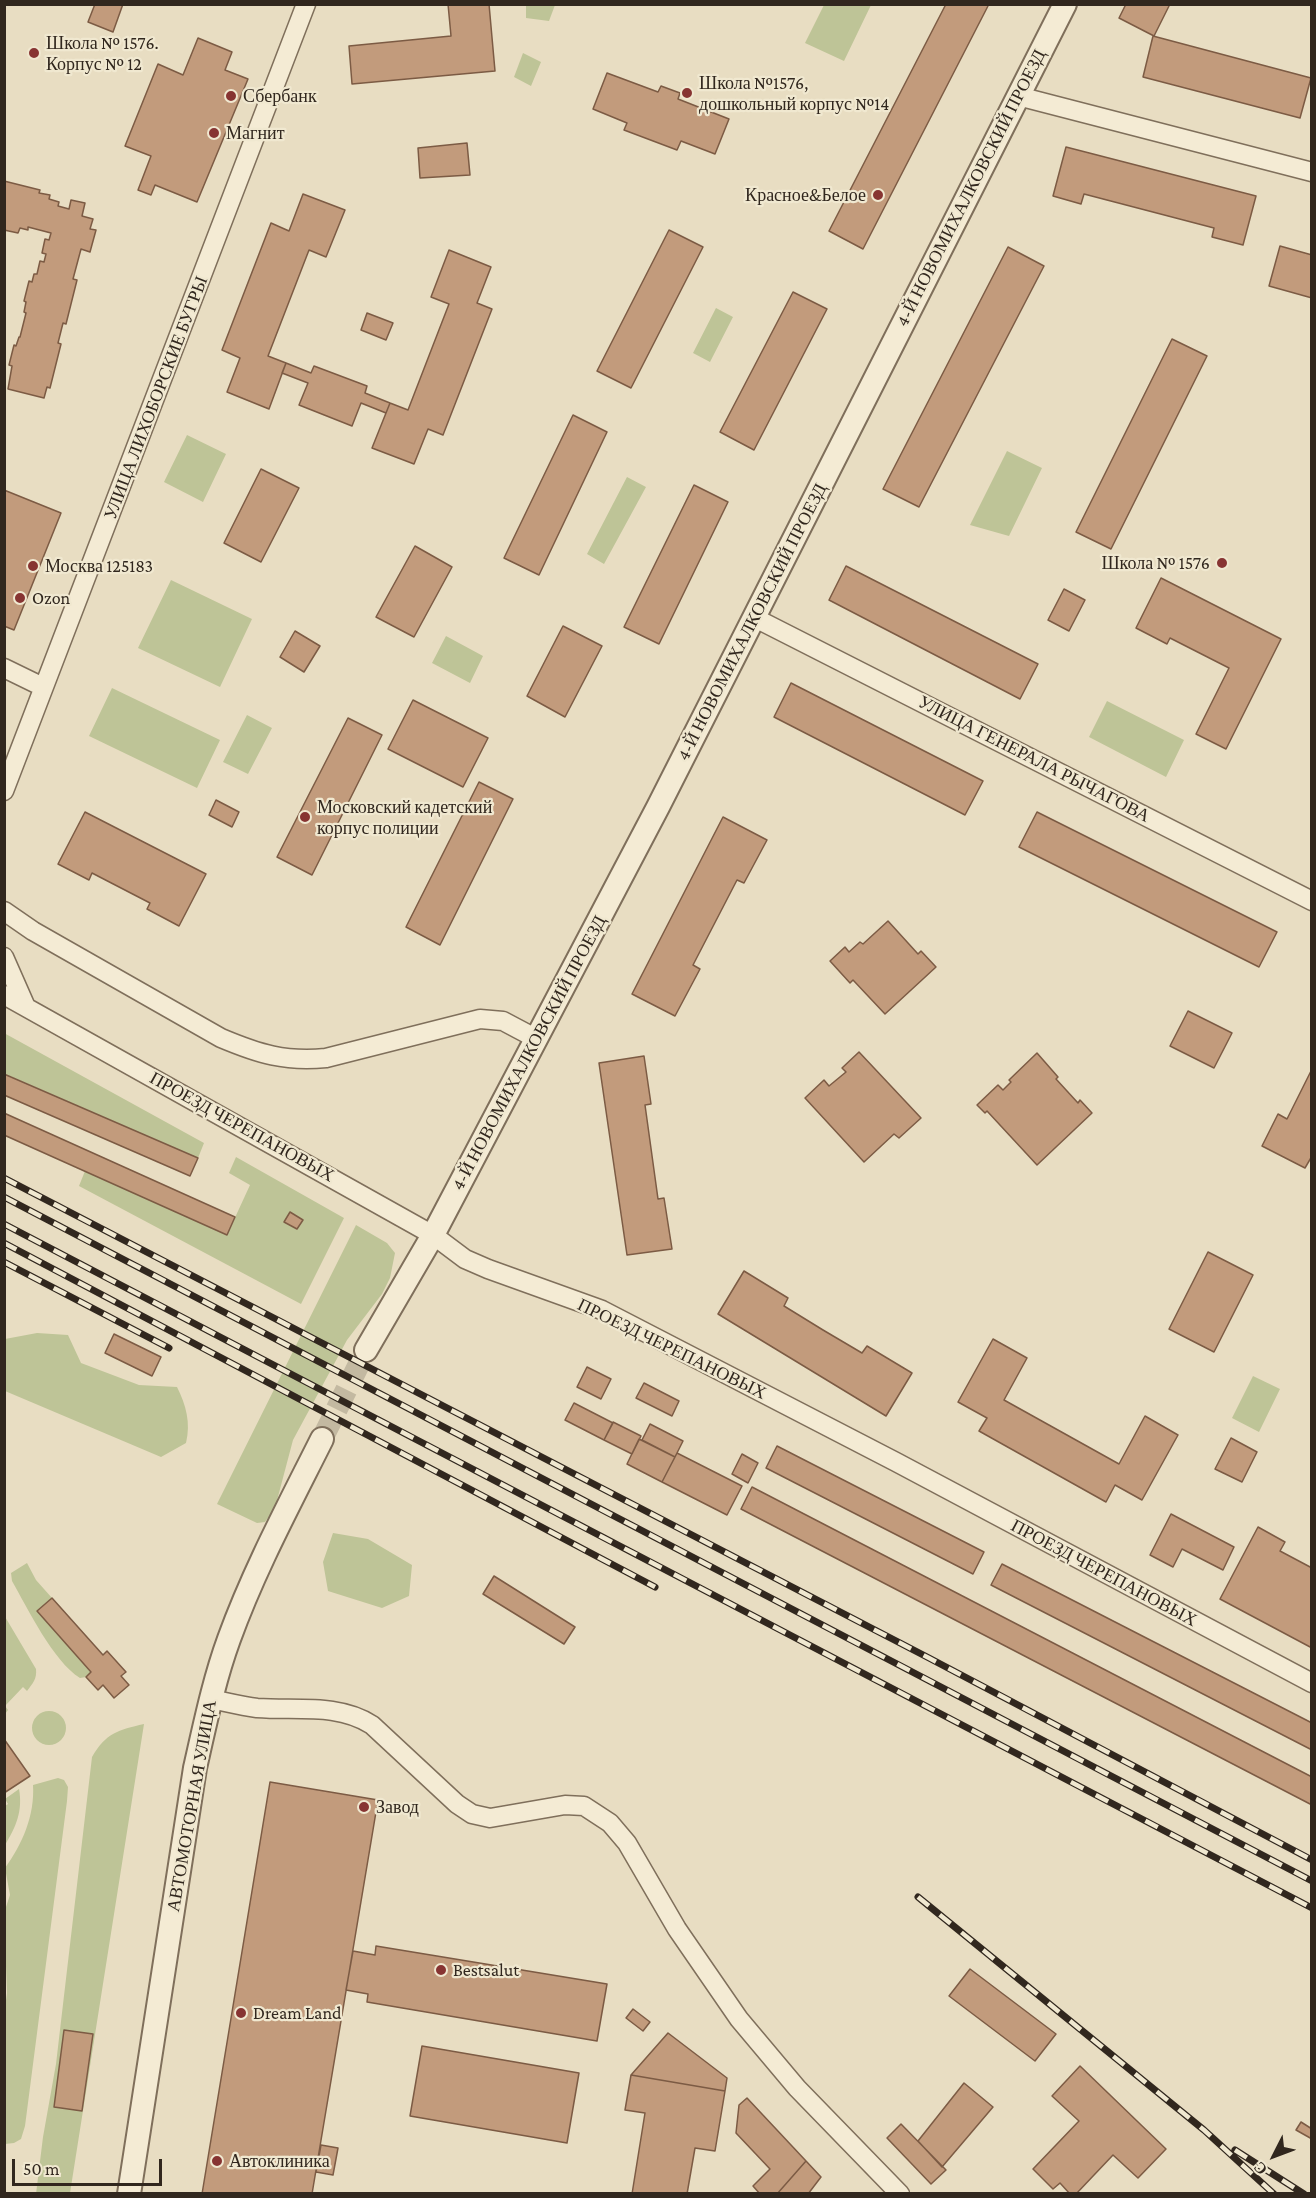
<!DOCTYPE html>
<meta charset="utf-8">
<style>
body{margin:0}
#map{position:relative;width:1316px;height:2198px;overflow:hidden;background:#e8ddc2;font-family:"Crimson Pro",serif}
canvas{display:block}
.frame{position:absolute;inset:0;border:6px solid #31271e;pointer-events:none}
.north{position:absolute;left:1244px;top:2126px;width:60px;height:60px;-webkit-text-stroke:4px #f0e8d0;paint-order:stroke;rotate:228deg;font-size:16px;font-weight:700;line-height:24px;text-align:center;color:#31271e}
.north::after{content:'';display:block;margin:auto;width:21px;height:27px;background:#31271e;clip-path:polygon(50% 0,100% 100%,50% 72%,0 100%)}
.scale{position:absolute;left:12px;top:2159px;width:150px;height:27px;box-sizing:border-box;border:3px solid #31271e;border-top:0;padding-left:8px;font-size:18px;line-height:21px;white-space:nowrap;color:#31271e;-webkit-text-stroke:4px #f0e8d0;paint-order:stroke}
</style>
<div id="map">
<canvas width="1316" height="2198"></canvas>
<div class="frame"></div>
<div class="north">С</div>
<div class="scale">50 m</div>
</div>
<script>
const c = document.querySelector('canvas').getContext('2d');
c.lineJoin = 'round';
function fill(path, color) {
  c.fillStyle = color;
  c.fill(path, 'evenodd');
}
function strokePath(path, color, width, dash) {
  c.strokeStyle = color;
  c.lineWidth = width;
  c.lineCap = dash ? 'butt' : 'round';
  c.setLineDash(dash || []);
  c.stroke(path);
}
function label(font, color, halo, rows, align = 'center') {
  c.font = font + ' "Crimson Pro",serif';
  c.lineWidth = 4.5;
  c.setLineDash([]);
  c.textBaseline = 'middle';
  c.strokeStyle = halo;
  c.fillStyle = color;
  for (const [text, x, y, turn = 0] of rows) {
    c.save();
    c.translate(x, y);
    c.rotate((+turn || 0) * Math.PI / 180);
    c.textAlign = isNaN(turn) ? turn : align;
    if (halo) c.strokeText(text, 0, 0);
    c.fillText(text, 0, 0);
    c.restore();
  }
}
fill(new Path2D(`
 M526,5V4L555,5L549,21L526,18Z
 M824,5H871L844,61L805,43Z
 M523,53L541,62L531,86L514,77Z
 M716,308L733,317L710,362L693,353Z
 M187,435L226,454L203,502L164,482Z
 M1007,451L1042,468L1009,536L970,525Z
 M627,477L646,487L604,564L587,554Z
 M171,580L252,619L220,687L138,648Z
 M446,636L483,656L470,683L432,663Z
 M112,688L220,740L197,788L89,736Z
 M1107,701L1184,740L1166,777L1089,737Z
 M247,715L272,728L248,774L223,762Z
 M4,1033L204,1143L198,1158L5,1074Z
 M236,1157L344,1218L301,1304L79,1186L85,1171L227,1235L250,1185L229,1173Z
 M356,1225L387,1243L395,1253L390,1278L382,1294L347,1340L293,1440L275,1508L265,1522L257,1523L217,1504Z
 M37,1333L68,1335L81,1363L139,1385L177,1387C186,1405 191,1423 186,1443L161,1457L5,1391V1339Z
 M1253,1376L1280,1389L1259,1432L1232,1418Z
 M333,1533L368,1539L412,1565L409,1596L382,1608L328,1591L323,1562Z
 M27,1563L36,1580L52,1598L37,1611L91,1672L86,1677L80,1678C53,1661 28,1609 12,1581L11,1573Z
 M4,1615L36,1669C37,1679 33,1683 27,1691L23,1687L5,1706L8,1710L5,1714Z
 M32 1728a17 17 0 1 1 34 0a17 17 0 1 1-34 0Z
 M144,1724L70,2193L36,2194L43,2137L56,2064L92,1757C106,1733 118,1730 144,1724Z
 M58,1778L64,1780L68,1787L67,1801L25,2126L21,2139L14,2143L5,2144L4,2015L7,1993L4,1913L10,1895L5,1868C22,1845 35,1815 33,1785Z
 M19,1789C23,1811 16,1827 5,1845V1806L8,1804L5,1799Z`), '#bec497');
const building = new Path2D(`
 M95,4H123L113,32L88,22Z
 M448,4H489L495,71L352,84L349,46L451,36Z
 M946,4H989L863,249L829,231Z
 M1126,4H1170L1154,36L1119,18Z
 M1153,36L1311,78L1300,118L1143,77Z
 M198,38L232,52L225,70L248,79L197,202L155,185L151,195L138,190L151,156L125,146L158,64L183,75Z
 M607,73L658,92L661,86L680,93L678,99L729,119L715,154L681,141L677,150L624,130L627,123L593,109Z
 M467,143L470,175L420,178L418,148Z
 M1066,147L1256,196L1243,245L1212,237L1214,228L1084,194L1081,204L1053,196Z
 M4,181L40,190L39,193L50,195L49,199L59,202L58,206L69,209L71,200L85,203L82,216L93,219L90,229L96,230L90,252L81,249L73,279L77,280L66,324L63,323L58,343L61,344L50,388L47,387L44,398L8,389L12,366L9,365L14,345L16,346L19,337H20L26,313L24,312L26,302L24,301L29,281L32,282L34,274H37L40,261L44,262L46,254L42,253L45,239L49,240L51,233L28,227V230L20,228L18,233L4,230Z
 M303,194L345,210L326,257L309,250L268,356L286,363L269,409L227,392L240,358L222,350L271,223L289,231Z
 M669,230L703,247L631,388L597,371Z
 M1280,246L1312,255V298L1269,286Z
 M1008,247L1044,266L919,507L883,489Z
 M449,250L491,267L477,303L492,309L443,435L428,429L414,464L372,448L390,403L408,410L449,304L431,297Z
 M793,292L827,309L754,450L720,432Z
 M367,313L393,323L386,340L361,330Z
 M1172,339L1207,356L1111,549L1076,532Z
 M286,363L311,373L314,366L367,386L365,393L390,403L386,413L361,403L352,426L299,405L308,383L282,373Z
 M573,415L607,432L539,575L504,558Z
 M261,469L299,488L261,562L224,543Z
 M694,485L728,502L659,644L624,627Z
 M4,490L61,513L14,630L4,626Z
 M415,546L452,567L414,637L376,617Z
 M846,566L1038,664L1020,699L829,600Z
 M1161,578L1281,639L1226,749L1196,734L1229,668L1170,638L1167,644L1136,628Z
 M1064,589L1085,600L1069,631L1048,620Z
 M563,626L602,646L565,717L527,696Z
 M295,631L320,646L304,672L280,657Z
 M791,683L983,781L965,815L774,717Z
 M413,700L488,738L463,787L388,749Z
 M348,718L382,735L312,875L277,857Z
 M479,782L513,799L440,945L406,927Z
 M216,800L239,812L232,827L209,815Z
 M85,812L206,874L179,926L147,909L150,903L92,873L89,880L58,864Z
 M1037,812L1277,932L1259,967L1019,847Z
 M723,817L767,840L744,883L737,880L693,965L700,969L675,1016L632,994Z
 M888,921L918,954L921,951L936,967L885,1014L853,980L850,983L830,961L845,947L849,952L860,942L863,944Z
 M1188,1011L1232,1033L1214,1068L1170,1046Z
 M859,1052L921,1118L899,1138L894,1134L864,1162L805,1098L824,1080L829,1086L846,1072L842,1068Z
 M1037,1053L1058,1077L1056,1079L1078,1103L1080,1100L1092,1113L1037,1165L987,1111L985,1113L977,1105L998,1085L1003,1090L1011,1082L1009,1080Z
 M644,1056L651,1104L645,1105L658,1199L664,1198L672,1249L627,1255L599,1063Z
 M1312,1069V1156L1305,1168L1262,1146L1278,1114L1287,1119Z
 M4,1074L198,1158L190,1176L4,1095Z
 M4,1113L235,1217L227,1235L4,1135Z
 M290,1212L303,1220L297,1229L284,1222Z
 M1208,1252L1253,1275L1214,1352L1169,1329Z
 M744,1271L788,1298L784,1306L823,1330L862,1353L867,1346L912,1373L886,1416L718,1314Z
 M114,1334L161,1357L152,1376L105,1353Z
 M993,1339L1027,1358L1004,1400L1119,1464L1145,1416L1178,1435L1142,1500L1115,1485L1106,1502L979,1431L987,1418L958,1402Z
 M587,1367L611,1379L601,1399L577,1387Z
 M644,1383L679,1401L672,1416L636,1398Z
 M574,1403L613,1423L604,1440L565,1420Z
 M613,1422L641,1436L632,1454L604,1440Z
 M650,1424L683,1441L675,1457L642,1440Z
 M1231,1438L1257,1452L1242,1482L1215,1469Z
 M639,1439L675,1457L662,1482L627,1464Z
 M777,1446L984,1552L973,1574L766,1468Z
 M677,1453L742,1486L727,1515L662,1482Z
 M742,1454L758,1463L748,1483L732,1474Z
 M752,1487L1312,1777V1805L741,1509Z
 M1171,1514L1234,1547L1223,1570L1182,1549L1173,1567L1150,1555Z
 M1258,1527L1285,1542L1280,1551L1312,1568V1648L1220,1599Z
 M1002,1564L1312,1723V1750L991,1585Z
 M494,1576L575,1627L564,1644L483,1594Z
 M52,1598L103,1655L107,1651L126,1672L121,1676L129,1685L114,1698L103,1685L98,1690L86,1677L91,1672L37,1611Z
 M4,1739L30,1776L4,1793Z
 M270,1782L378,1800L312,2194H202Z
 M376,1946L607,1984L597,2041L367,2002L368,1994L346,1990L353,1951L375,1955Z
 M970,1969L1056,2034L1035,2061L949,1996Z
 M633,2009L650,2022L643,2031L626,2018Z
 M64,2030L93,2034L82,2111L54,2107Z
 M668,2033L727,2078L725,2091L631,2075Z
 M422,2046L579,2073L567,2143L410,2116Z
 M1080,2066L1166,2149L1138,2178L1113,2155L1076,2194H1070L1060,2183L1053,2189L1033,2169L1079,2121L1052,2096Z
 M631,2075L725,2091L715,2151L695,2148L687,2194H632L645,2113L625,2110Z
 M964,2083L993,2107L942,2167L918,2141Z
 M747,2098L806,2161L777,2194H760L753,2186L770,2169L736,2133L739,2105Z
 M1301,2122L1312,2129V2139L1296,2130Z
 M901,2124L946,2170L931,2184L887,2138Z
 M321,2145L338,2148L333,2175L316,2172Z
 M806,2161L821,2177L808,2194H777Z`);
fill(building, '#c29b7c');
strokePath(building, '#7c5b44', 1.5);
strokePath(new Path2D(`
 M322,1439L366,1350`), '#c3b9a1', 22, [22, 11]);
const minor = new Path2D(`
 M1018,96L1312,172
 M755,618L1312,901
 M4,668L43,687
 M4,791L306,4
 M4,911L33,931L221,1038C259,1054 285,1062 326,1058L480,1019L503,1021L537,1039
 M4,957L26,1007
 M4,995L433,1235L465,1259L488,1269L602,1310L896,1462L1312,1683
 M211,1699C226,1702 242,1706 257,1708C296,1711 338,1703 372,1725L457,1804L472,1814L490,1818L565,1805L584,1806L610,1823L627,1843L677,1929L739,2019L797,2088L900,2194`);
const tertiary = new Path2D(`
 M366,1350L433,1235L658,807L1065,4
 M129,2194L195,1768C205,1724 214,1680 229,1639C254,1570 289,1505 322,1439`);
strokePath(minor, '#7f6f5b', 21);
strokePath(tertiary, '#7f6f5b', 26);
strokePath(minor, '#f4ebd4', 18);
strokePath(tertiary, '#f4ebd4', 22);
const rail = new Path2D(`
 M4,1178L929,1658L1312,1860
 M4,1197L1312,1881
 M4,1224L1312,1908
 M4,1243L655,1587
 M4,1262L169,1348
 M918,1897L1204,2130L1274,2194
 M1235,2150L1304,2194`);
strokePath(rail, '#31271e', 7);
strokePath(rail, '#f0e8d0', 4.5, [14]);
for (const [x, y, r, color] of [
 [34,53,6,"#873432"],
 [687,93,6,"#873432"],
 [231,96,6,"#873432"],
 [214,133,6,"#873432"],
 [878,195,6,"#873432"],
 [1222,563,6,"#873432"],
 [33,566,6,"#873432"],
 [20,598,6,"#873432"],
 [305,817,6,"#873432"],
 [364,1807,6,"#873432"],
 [441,1970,6,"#873432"],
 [241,2013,6,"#873432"],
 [217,2161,6,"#873432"]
]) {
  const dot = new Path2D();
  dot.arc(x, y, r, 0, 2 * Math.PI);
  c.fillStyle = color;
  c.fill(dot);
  strokePath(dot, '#f0e8d0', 2);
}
label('18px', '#31271e', '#f0e8d0', [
 ["Школа № 1576.",46,43],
 ["Корпус № 12",46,64],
 ["Школа №1576,",699,83],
 ["дошкольный корпус №14",699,104],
 ["Сбербанк",243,96],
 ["Магнит",226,133],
 ["Красное&Белое",866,195,"right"],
 ["Школа № 1576",1210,563,"right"],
 ["Москва 125183",45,566],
 ["Ozon",32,598],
 ["Московский кадетский",317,807],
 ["корпус полиции",317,828],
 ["Завод",376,1807],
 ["Bestsalut",453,1970],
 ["Dream Land",253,2013],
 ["Автоклиника",229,2161]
], 'left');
label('18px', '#31271e', '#f0e8d0', [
 ["4-Й НОВОМИХАЛКОВСКИЙ ПРОЕЗД",971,188,-63],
 ["УЛИЦА ЛИХОБОРСКИЕ БУГРЫ",156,398,-69],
 ["4-Й НОВОМИХАЛКОВСКИЙ ПРОЕЗД",752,622,-63],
 ["УЛИЦА ГЕНЕРАЛА РЫЧАГОВА",1034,759,27],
 ["4-Й НОВОМИХАЛКОВСКИЙ ПРОЕЗД",529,1053,-62],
 ["ПРОЕЗД ЧЕРЕПАНОВЫХ",242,1127,29],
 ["ПРОЕЗД ЧЕРЕПАНОВЫХ",672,1349,26],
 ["ПРОЕЗД ЧЕРЕПАНОВЫХ",1104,1573,28],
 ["АВТОМОТОРНАЯ УЛИЦА",192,1806,-80]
]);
</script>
